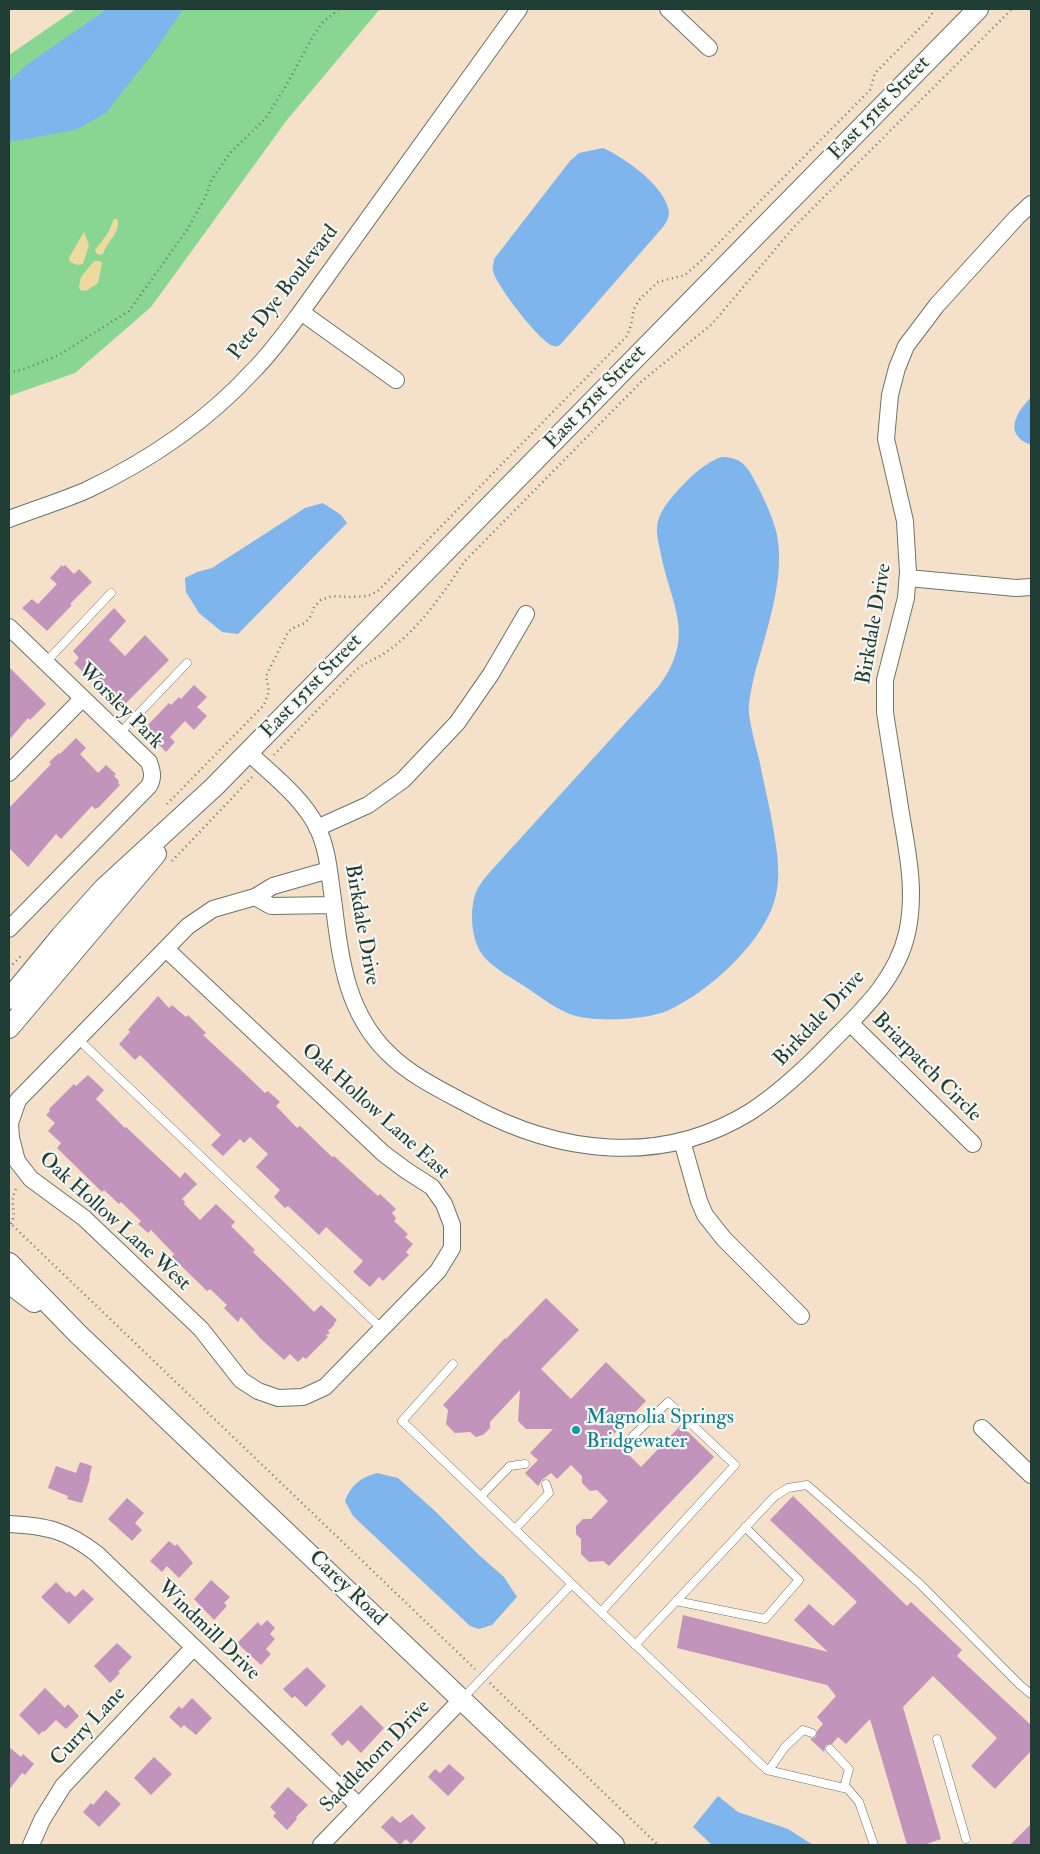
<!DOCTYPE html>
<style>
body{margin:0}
#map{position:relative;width:1040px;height:1854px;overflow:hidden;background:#f5e1c9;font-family:"IM FELL Double Pica",serif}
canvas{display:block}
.frame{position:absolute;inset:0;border:10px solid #1f3d34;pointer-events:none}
</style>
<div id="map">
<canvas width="1040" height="1854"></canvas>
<div class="frame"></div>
</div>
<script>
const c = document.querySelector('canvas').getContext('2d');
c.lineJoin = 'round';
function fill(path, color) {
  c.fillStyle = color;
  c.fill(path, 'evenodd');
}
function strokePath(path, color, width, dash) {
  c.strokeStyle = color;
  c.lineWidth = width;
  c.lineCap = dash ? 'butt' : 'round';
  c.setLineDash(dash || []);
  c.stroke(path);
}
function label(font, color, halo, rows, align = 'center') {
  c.font = font + ' "IM FELL Double Pica",serif';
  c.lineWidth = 4.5;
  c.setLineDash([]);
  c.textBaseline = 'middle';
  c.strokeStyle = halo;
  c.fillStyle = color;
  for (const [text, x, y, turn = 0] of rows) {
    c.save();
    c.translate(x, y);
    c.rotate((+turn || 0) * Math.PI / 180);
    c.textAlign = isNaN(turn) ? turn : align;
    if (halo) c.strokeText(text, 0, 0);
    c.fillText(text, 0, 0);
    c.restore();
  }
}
fill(new Path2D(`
 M76,9H380L287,120L151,307L75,373L9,396V55Z`), '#89d693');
fill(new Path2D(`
 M114,219H117C122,231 106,243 103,254L99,255L96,253L95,250L108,233Z
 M84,232L89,245L83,264L77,265L70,262L69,258Z
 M94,261H100L102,263L98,283L86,291L80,290L79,287L81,277Z`), '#eeda9e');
fill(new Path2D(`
 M107,9H183L157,48L105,114L75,130L9,142V81L28,64Z
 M603,148C625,158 667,187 669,213C669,218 666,223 663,227L561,344C558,346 557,347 554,346C541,344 496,285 493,271C492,267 494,263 494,259L570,161L579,153Z
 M1031,397V445C1002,434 1017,412 1031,397Z
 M721,457C742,457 748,467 757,485C765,501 773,517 777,535C786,581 764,636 753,681C751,692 748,703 749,714C751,729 755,744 759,759C764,784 770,808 774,833C778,858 782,883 772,908C756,948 709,991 669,1010C648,1020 599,1022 576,1016C557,1011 540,996 524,986C510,977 495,969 484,957C471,941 469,911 476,892C481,881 491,871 499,862L659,686C696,635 672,608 661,555C659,544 655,532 658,521C662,507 672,497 681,487C694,473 704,464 721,457Z
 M323,503L341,515L347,523L238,634L222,632L199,613L186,592L185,578L197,572L212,568L305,508Z
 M377,1473L398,1478L435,1511L479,1555L504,1577L517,1597L492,1625L479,1629L470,1626L353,1516L345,1501C352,1484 360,1478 377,1473Z
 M718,1796L738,1812L788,1829L813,1845H712L693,1827Z`), '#7eb5ed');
fill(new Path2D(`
 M62,565L63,567L65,565L74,574L79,569L92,582L70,604L72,605L47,631L22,608L32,599L38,604L57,584L50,578Z
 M114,608L126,621L109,640L125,656L145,635L169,660L121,708L113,700L114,697L96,679L93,682L74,663L79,658L73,651Z
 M9,667L46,704L30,720L28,718L9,740Z
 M194,685L207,697L197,707L207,716L194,730L185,721L170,737L175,742L166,752L144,729L169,703L171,705L179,697L181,699Z
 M76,738L86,748L80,754L98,773L106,765L116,774L114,776L119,781L118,783L120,785L99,807L95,809L92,806L61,839L56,834L28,867L9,848V808L51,764L49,762L59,753L60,754Z
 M158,996L169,1008L172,1005L186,1017L188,1015L206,1033L203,1035L242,1071L265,1093L268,1091L280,1102L276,1106L297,1128L300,1126L332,1157L334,1156L378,1196L380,1194L396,1209L392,1213L396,1218L394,1221L408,1234L405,1237L413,1244L406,1252L409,1255L383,1281L379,1277L370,1287L353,1272L363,1261L326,1227L319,1235L288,1206L285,1208L274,1197L280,1190L256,1167L268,1154L250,1137L244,1143L240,1139L223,1156L211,1145L221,1135L140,1055L135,1060L119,1044L130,1032L128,1030Z
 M88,1075L104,1090L96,1099L125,1128L126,1127L180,1178L185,1172L197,1184L182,1199L185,1202L184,1204L200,1220L216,1204L235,1222L231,1226L255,1250L253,1252L288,1286L314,1312L321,1305L337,1320L334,1323L335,1324L328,1331L330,1333L326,1335L328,1337L306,1359L303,1357L298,1362L290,1354L284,1360L260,1338L241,1317L238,1322L224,1308L227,1305L210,1289L207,1291L172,1257L174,1254L151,1230L148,1233L138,1224L141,1221L121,1202L119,1204L104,1190L102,1192L57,1148L61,1143L48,1131L55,1123L46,1115L50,1111L49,1109L74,1084L76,1086Z
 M546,1298L579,1330L541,1369L571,1399L606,1362L646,1401L611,1437L641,1467L681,1425L714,1457L609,1566L603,1561L589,1562L581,1554V1539L576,1534V1526L583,1519H591L608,1501L597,1490L590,1491L582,1483V1476L571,1465L557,1479L551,1473L542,1480L538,1486L525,1473L538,1460L530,1453L553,1429H526L518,1421L520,1390L490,1422V1428L483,1435L476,1437L470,1432L455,1433L446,1424L448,1410L443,1405L505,1338L506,1339Z
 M80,1462L92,1466L89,1478H90L82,1503L67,1499L68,1496L48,1488L56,1466L76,1473Z
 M793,1496L907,1606L911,1602L962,1650L957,1656L1031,1725V1751L995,1789L971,1766L997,1738L933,1676L903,1707L941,1839L924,1845H907L870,1719L846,1744L838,1737L832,1744L826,1745L824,1752L810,1739L816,1737L817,1731L823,1724L817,1717L836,1696L827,1685L677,1648L683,1615L828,1652L794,1620L809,1604L833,1626L857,1602L770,1520Z
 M127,1498L144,1513L135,1523L142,1530L132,1541L108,1519Z
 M169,1541L175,1546L177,1544L193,1563L179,1578L167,1566L162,1572L150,1561Z
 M211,1580L230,1597L224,1603L227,1606L214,1620L194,1599Z
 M56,1582L67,1593L69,1591L75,1597L83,1589L94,1599L69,1624L41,1597Z
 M267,1620L275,1628L270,1634L275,1639L266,1649L271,1654L261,1665L237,1643L258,1622L261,1626Z
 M117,1643L132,1657L118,1672L120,1673L110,1683L94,1666Z
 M307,1667L326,1686L306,1707L295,1696L292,1698L283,1689Z
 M45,1688L65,1708L68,1704L79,1716L66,1729L56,1720L44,1732L43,1731L39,1735L19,1715Z
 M192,1698L212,1718L196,1735L184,1725L181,1728L169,1717L179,1706L182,1709Z
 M361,1705L384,1728L361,1753L348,1740L342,1746L331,1734Z
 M9,1747L21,1757L23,1754L34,1764L25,1775L22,1773L9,1790Z
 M154,1757L172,1774L151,1795L134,1778Z
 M449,1764L465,1778L448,1796L428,1777L435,1769L440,1773Z
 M288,1787L308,1805L296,1817L297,1819L287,1830L273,1816L276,1813L270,1807Z
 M106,1790L121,1804L99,1827L83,1812L91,1803L93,1805Z
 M412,1814L426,1828L411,1844L406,1839L400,1845L381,1827L392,1816L400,1823Z
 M1031,1824V1845H1010Z`), '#c294bb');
const service = new Path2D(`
 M45,663L111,593
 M119,734L187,663
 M78,1039L382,1329
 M453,1364L402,1421L572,1584L462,1699
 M481,1496L510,1466L525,1464
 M515,1529L549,1493L546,1484
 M572,1584L601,1612L735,1465L668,1402L632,1437
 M676,1601L765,1619L799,1580L745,1527
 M601,1612L767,1770L848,1789L859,1802L874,1845
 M635,1645L775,1496L788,1488L807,1485L920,1584L1020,1685L1031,1694
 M937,1739L966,1839
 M830,1749L849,1769L844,1788
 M769,1770L785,1747L803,1730L812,1733`);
const minor = new Path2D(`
 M668,9L709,48
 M301,312L396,380
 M9,519C35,509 62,501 87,490C148,461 207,421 253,371C271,353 286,332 301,312L519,9
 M908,578L1016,588L1031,587
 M9,627L149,762C152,771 154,777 149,786L9,929
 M248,752C272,775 302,797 317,827C327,847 329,870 332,892C340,951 343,1009 388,1053C411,1076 441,1090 469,1105C558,1154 661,1167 750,1112C781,1092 807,1067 832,1041C863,1010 897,978 907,933C916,893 908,854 901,814C896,780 890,746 885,712V680L906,598L908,572L905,521L886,439L890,395L897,368L906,346L937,305L1017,217L1031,204
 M9,773L82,699
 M317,828L368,805L403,780L457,723L491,674L526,614
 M329,870L273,886L255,897L271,906L334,905
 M166,949L384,1154L407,1171L432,1187L444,1204L452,1225V1248L438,1271L325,1387L303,1397L278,1398L258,1391L241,1380L201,1329L84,1218L31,1179L27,1174L17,1161L11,1138L10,1123L18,1100L188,926L213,909L255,897
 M850,1023L973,1144
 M682,1141L699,1201L705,1215L724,1239L801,1316
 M982,1428L1031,1475
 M9,1524C47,1526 66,1530 97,1554L358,1805
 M31,1845L42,1820L63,1786L194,1647
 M321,1845L462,1699`);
const tertiary = new Path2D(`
 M9,999L61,936L104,888L214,787L978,9
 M9,1028L156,854
 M9,1263L78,1334L614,1845
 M9,1283L34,1302`);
strokePath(service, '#6a7668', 9);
strokePath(minor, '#6a7668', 18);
strokePath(tertiary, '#6a7668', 22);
strokePath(new Path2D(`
 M9,373L27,368L59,355L129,311L187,230L205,198L212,179L230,153L265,119L286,86L313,36L323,22L339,9
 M274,755L356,670C367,661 379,658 389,650C420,628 443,593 464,562L642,381L712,324L794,227L1012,9
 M167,804L264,705L269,691L266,676L288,632L295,627L305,623L311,616L314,607L321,600L332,596L350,597L368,596L378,591L627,336L631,325L634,309L640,299L658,282L685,275L701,261L870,90L875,73L927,21L935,9
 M172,861L253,776
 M9,968L23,954
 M9,1222L475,1669
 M11,1224C18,1211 7,1201 18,1186
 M490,1683L658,1845`), '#6a7668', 2.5, [1, 4]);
strokePath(service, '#fff', 8);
strokePath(minor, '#fff', 16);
strokePath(tertiary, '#fff', 20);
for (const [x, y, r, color] of [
 [576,1430,5,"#0f9aa8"]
]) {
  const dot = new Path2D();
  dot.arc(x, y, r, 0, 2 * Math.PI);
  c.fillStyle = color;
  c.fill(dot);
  strokePath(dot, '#f6f6f2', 2);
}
label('21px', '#1f3d34', '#f6f6f2', [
 ["East 151st Street",880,109,-46],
 ["Pete Dye Boulevard",284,293,-52],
 ["East 151st Street",596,398,-46],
 ["Birkdale Drive",875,624,-80],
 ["East 151st Street",312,687,-46],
 ["Worsley Park",120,707,45],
 ["Birkdale Drive",361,925,80],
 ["Birkdale Drive",820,1019,-47],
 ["Briarpatch Circle",926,1068,45],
 ["Oak Hollow Lane East",375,1112,42],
 ["Oak Hollow Lane West",114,1222,42],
 ["Carey Road",347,1589,44],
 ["Windmill Drive",208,1631,44],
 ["Curry Lane",89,1727,-47],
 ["Saddlehorn Drive",376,1757,-46]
]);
label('21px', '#0d838f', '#f6f6f2', [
 ["Magnolia Springs",586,1418],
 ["Bridgewater",586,1442]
], 'left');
</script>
